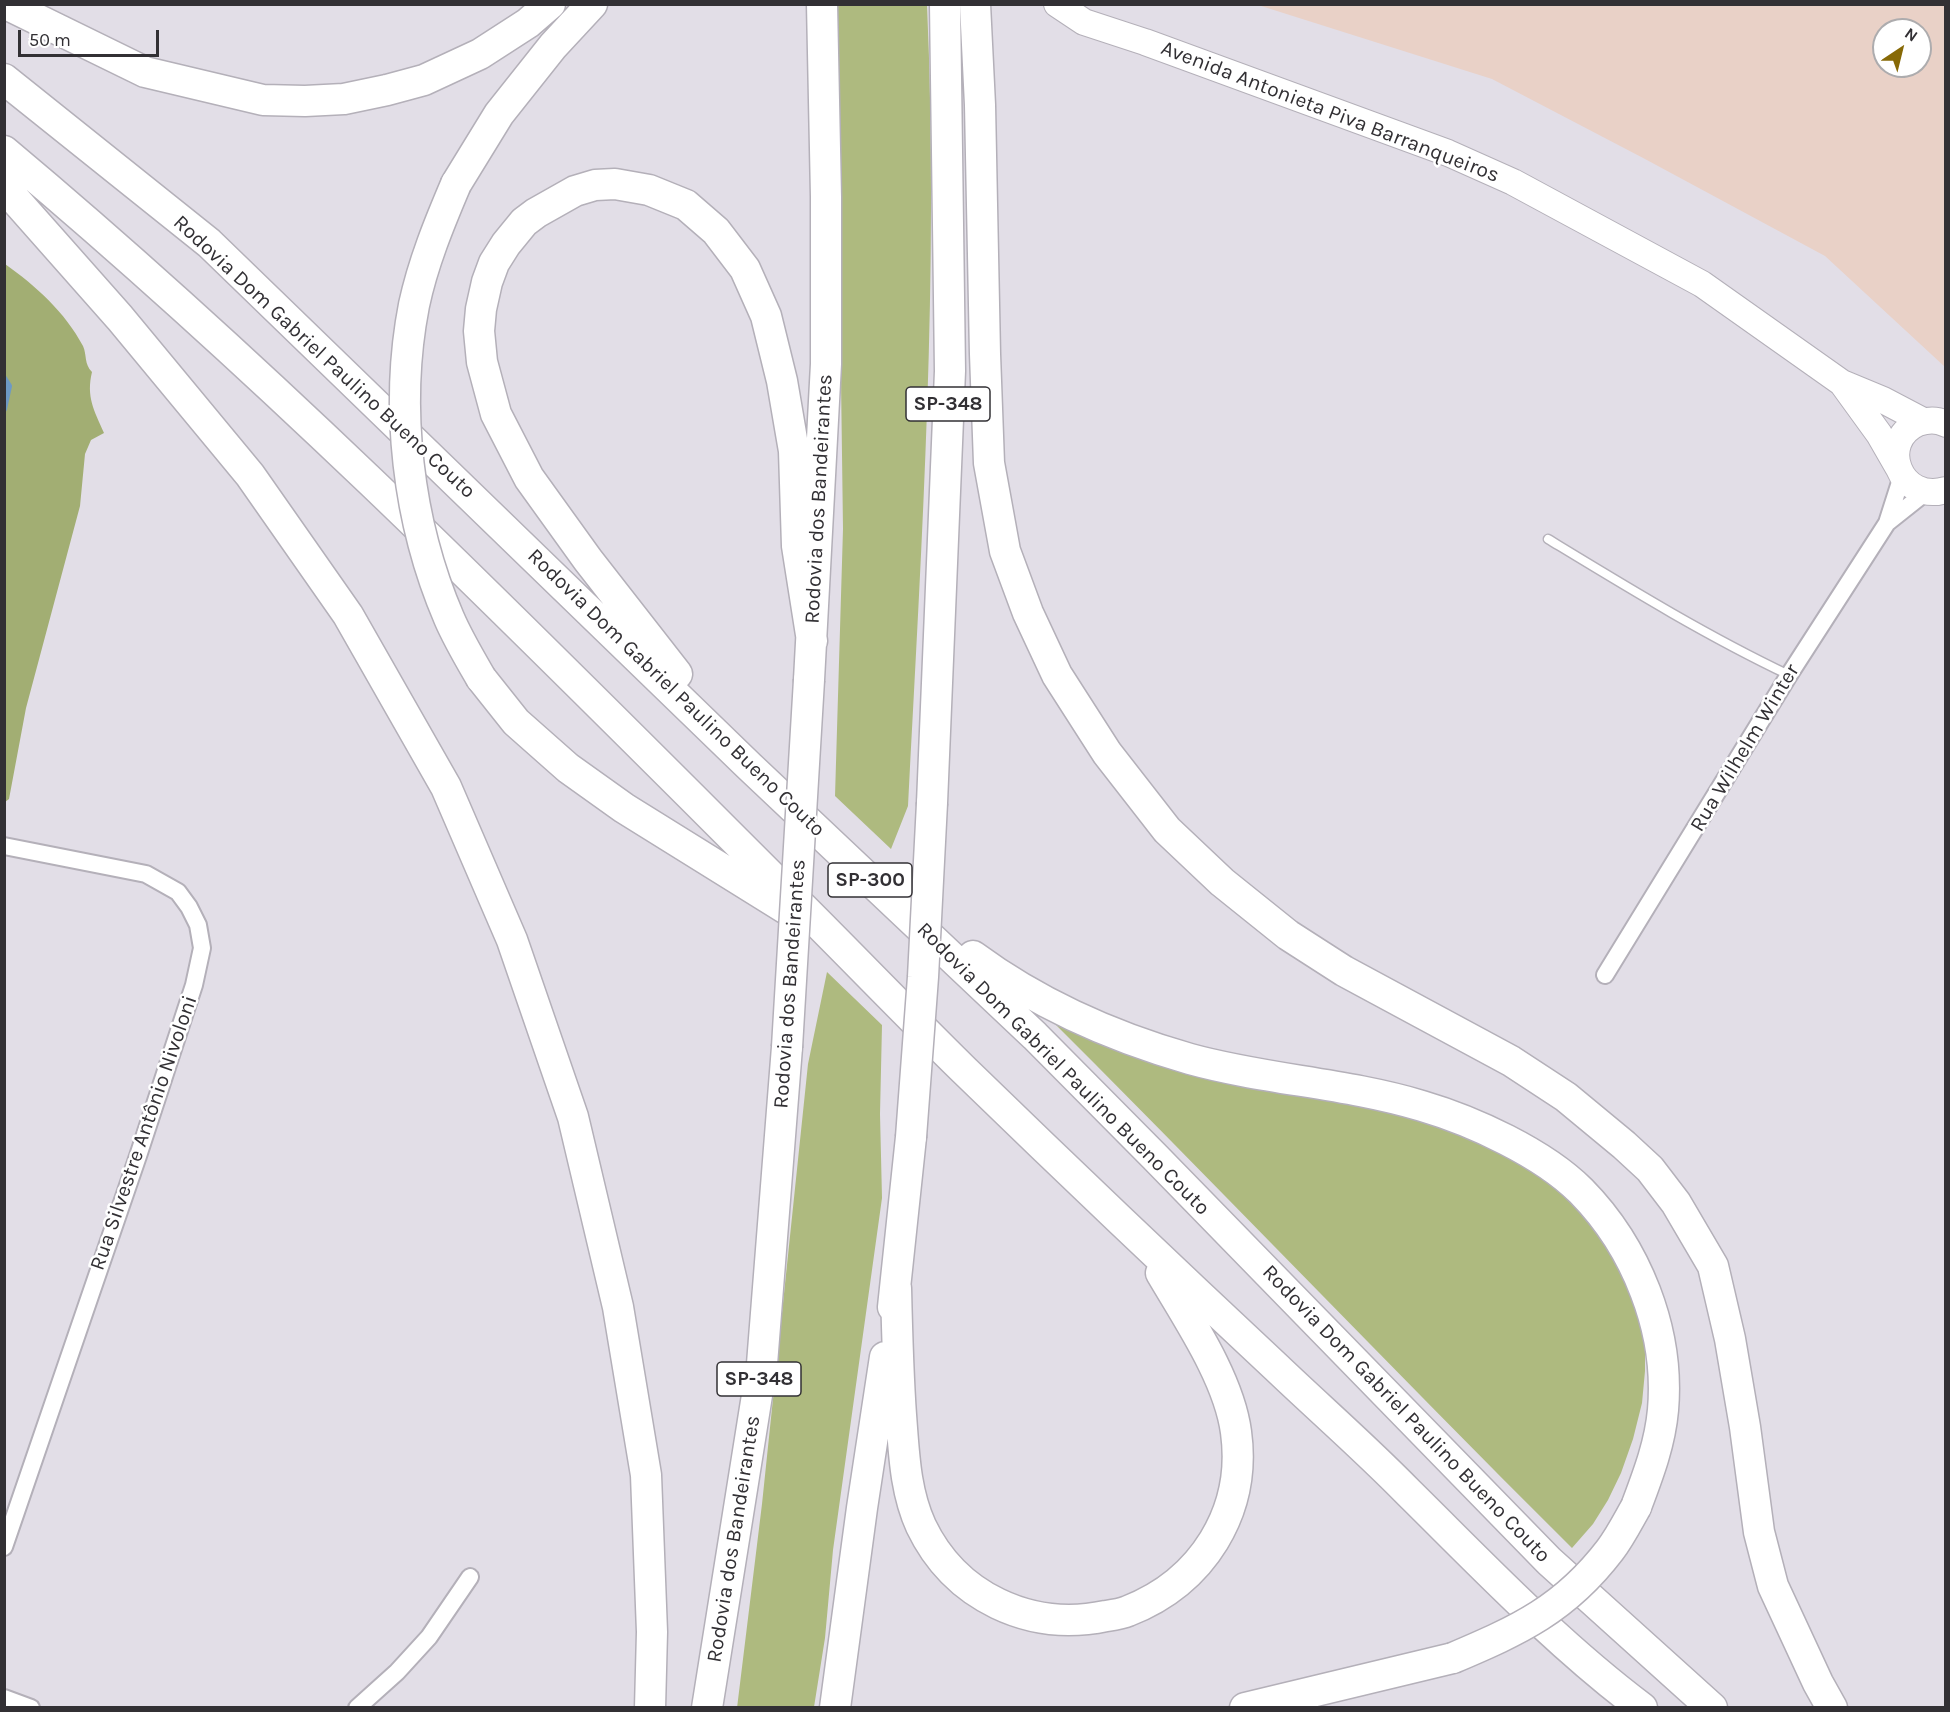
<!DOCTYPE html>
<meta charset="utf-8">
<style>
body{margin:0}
#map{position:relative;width:1950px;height:1712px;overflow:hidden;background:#e2dee7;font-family:Karla,sans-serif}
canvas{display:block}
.frame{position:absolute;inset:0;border:6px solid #323034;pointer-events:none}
.north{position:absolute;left:1872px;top:18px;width:60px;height:60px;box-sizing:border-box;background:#fff;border:2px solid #adacae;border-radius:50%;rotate:35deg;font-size:16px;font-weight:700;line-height:24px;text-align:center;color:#323034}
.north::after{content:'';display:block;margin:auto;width:21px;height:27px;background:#876906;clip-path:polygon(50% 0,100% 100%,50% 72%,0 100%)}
.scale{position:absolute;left:18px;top:30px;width:141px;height:27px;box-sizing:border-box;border:3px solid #323034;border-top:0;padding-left:8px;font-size:18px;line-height:21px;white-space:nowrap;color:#323034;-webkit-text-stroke:4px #fff;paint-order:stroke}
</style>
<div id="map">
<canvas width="1950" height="1712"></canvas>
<div class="frame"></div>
<div class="north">N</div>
<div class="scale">50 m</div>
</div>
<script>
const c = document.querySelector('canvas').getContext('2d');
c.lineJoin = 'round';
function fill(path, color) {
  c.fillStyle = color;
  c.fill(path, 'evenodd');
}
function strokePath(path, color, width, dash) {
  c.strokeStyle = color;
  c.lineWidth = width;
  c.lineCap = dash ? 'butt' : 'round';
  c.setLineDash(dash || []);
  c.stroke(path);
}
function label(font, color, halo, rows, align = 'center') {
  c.font = font + ' Karla,sans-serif';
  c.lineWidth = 5;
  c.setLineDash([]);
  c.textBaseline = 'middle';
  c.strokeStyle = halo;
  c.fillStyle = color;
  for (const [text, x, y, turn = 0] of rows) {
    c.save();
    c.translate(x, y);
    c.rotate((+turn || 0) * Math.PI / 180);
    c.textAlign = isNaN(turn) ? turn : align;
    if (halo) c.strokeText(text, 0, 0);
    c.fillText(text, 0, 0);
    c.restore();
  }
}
fill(new Path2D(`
 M1258,5H1945V367L1825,256L1645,159L1492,79ZM1884,30H1920V66H1884Z`), '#e9d1c7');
fill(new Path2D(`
 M836,5H927C939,272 922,539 908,806L891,849L835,796L843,529Z
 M827,972L882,1025L880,1114L882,1198L833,1550L825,1638L814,1707L737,1708L762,1504L808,1064Z
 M1025,994L1073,1020L1428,1112L1579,1195L1639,1300L1645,1345V1371L1642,1403L1633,1439L1621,1473L1608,1500L1593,1524L1572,1548C1388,1365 1209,1177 1025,994Z`), '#aeba7f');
fill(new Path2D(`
 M5,264C36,286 65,312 83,346C87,355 84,364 92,372C86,397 94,410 104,433L91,440L85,454L80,506L26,708L9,799L5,802Z`), '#a2ae73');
strokePath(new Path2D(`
 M4,378L9,386L4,409`), '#6d99c5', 6);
const service = new Path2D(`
 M1548,539C1627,587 1705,635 1789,675`);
const minor = new Path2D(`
 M1887,523L1926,492
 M4,846L146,874L178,892L189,907L198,925L202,948L194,985L138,1156L4,1547
 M1605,975L1789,675L1887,523L1902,476
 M4,1698L31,1708
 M357,1708L397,1672L429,1637L470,1577`);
const primary = new Path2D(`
 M1057,4L1084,22L1145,42L1448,153L1513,182L1702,284L1842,383L1883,400L1923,421
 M1842,383L1879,434L1898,467
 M1946,424C1937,419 1927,420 1918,423C1876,442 1900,504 1946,490`);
const motorway = new Path2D(`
 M6,4L145,72L263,100L305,101L344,99L387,90L424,80L480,54L528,23L550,4
 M975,4L980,105L985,354L989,463L1005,551L1028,613L1057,675L1107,753L1167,830L1222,882L1288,935L1344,971L1511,1061L1566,1097L1624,1145L1650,1169L1676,1203L1713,1266L1730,1339L1745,1427L1759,1532L1773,1586L1818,1683L1832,1708
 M4,79L209,243L749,766L1035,1036L1155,1157L1549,1561L1712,1708
 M4,151C286,387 544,650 804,909C857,962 910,1017 964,1070C1067,1170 1171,1269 1276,1367C1320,1409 1366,1449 1408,1492C1484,1567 1557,1644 1642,1708
 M456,184L499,114L553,46L592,4
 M4,187L120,318L250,475L348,615L446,787L512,940L573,1117L618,1307L646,1475L652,1632L650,1708
 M677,674L588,560L529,478L496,414L482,362L479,331L481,309L487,282L494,263L506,244L524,222L536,213L575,191L595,185L615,184L649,190L686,205L716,231L745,269L766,316L782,381L794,451L797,546L812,641
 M481,678L516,722L568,768L624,808L788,910
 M809,680L826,364V197L822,4
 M932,803L950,371L945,4
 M973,956C1038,1004 1113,1037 1190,1059C1266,1080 1346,1083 1422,1106C1473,1121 1543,1153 1581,1191C1636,1247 1670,1330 1663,1410C1660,1444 1648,1475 1636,1507
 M896,1288C897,1331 898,1373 901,1415C904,1453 905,1491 921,1526C955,1597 1030,1632 1106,1616C1113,1615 1121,1614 1128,1611C1202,1582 1247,1512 1236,1432C1229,1379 1188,1319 1161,1273
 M893,1307L911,1137
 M707,1708L762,1364L787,1047
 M835,1708L862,1508L885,1357
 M1245,1708L1453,1658`);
strokePath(service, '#b4b0b9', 11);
strokePath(minor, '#b4b0b9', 20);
strokePath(primary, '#b4b0b9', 28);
strokePath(motorway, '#b4b0b9', 33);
strokePath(service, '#fff', 8);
strokePath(minor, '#fff', 16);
strokePath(primary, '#fff', 26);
strokePath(motorway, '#fff', 30);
const motorwayBridge = new Path2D(`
 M456,184C439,224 423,263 414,305C394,407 408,523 449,618C458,639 470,659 481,678
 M787,1047L809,680
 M911,1137L923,977L932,803
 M1453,1658C1519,1630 1565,1609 1610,1550C1620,1537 1628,1521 1636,1507`);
strokePath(motorwayBridge, '#b4b0b9', 33, []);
strokePath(motorwayBridge, '#fff', 30);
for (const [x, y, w] of [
 [948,404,84],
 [870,880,84],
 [759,1379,84]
]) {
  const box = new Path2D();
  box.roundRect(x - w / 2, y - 17, w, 34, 4.5);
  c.fillStyle = '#fff';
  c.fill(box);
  strokePath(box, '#323034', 1.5);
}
label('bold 20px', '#323034', null, [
 ["SP-348",948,404],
 ["SP-300",870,880],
 ["SP-348",759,1379]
]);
label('21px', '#323034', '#fff', [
 ["Avenida Antonieta Piva Barranqueiros",1330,112,21],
 ["Rodovia Dom Gabriel Paulino Bueno Couto",324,357,43],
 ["Rodovia dos Bandeirantes",819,499,-87],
 ["Rodovia Dom Gabriel Paulino Bueno Couto",676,693,44],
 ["Rua Wilhelm Winter",1745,748,-59],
 ["Rodovia dos Bandeirantes",790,984,-86],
 ["Rodovia Dom Gabriel Paulino Bueno Couto",1063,1069,45],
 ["Rua Silvestre Antônio Nivoloni",144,1133,-71],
 ["Rodovia Dom Gabriel Paulino Bueno Couto",1406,1414,46],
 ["Rodovia dos Bandeirantes",734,1539,-81]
]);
</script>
